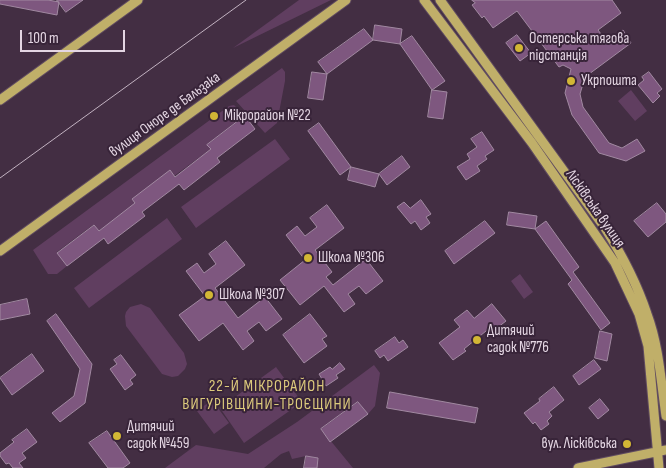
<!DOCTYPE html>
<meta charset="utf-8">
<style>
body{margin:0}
#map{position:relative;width:666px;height:468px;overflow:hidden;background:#432e43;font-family:"Sofia Sans Condensed",sans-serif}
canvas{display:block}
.scale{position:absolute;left:20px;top:30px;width:105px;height:22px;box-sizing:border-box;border:2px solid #e4d6e3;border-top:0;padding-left:6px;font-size:15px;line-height:18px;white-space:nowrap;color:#e4d6e3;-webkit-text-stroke:4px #382439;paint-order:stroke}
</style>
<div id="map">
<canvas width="666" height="468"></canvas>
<div class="scale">100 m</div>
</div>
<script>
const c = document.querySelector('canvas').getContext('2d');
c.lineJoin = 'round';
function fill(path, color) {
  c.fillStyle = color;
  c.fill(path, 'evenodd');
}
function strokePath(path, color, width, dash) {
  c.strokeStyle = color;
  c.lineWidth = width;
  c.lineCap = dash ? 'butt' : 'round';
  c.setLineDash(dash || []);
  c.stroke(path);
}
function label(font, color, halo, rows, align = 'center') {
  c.font = font + ' "Sofia Sans Condensed",sans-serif';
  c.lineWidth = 4;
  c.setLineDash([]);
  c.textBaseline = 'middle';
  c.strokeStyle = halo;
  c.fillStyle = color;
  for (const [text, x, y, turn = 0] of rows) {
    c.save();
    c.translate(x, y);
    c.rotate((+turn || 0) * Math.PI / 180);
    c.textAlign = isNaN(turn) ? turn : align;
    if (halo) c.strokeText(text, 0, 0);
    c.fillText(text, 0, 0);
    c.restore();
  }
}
fill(new Path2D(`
 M299,0H331L233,48Z
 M282,68L285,72V81L277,123L265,133L236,101Z
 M631,90L647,111L635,121L618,101Z
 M234,105L245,116L208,145L211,149L99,231L93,225L57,252L67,266L57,274H48L33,250L229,106Z
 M275,139L290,159L196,228L181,207Z
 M167,218L182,239L89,308L74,288Z
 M520,274L533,292L524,299L511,281Z
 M141,304L150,308L184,353L187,364L185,369L178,376L172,377L162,374L126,326L125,316L126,312L130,307Z
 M374,365L380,373L375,406L368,414L358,402L321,429L353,468H317L318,458L306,456L292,459L289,451L281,454L264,468H165L196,445L248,454L297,422Z
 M276,367L302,402L244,443L220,408Z
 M212,400L229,423L214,434L197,411Z`), '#603e60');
const building = new Path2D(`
 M0,0H48L59,2L57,15L0,4Z
 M57,0H83L66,12Z
 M472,0H612L621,13L598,30L607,42L623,30L631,43L585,77L580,94L583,107L609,143L622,148L637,139L645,151L626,161L599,153L572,115L565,93L571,69L563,65L559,67L517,11L493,28L484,16L482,18L472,5L475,3Z
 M375,25L402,29L400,44L373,40Z
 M364,29L373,40L327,74L318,62Z
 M517,35L531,53L520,61L506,43Z
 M412,36L445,81L432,90L400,44Z
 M312,72L327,74L323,100L308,98Z
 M649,72L662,89L657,93L660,96L653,103L638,85L644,80L642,77Z
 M432,90L447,92L443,119L428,117Z
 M245,116L255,129L217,158L220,162L184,190L179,184L142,212L145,216L108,244L104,238L67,266L57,253L94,225L99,231L135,203L132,199L170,170L175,177L211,149L207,145Z
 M319,123L351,167L340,175L308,131Z
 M482,132L494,150L485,156L487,159L477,166L480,171L466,180L457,167L470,159L467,154L477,147L471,139Z
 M402,156L410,167L387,185L379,174Z
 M351,167L379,174L375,187L348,180Z
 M421,200L431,214L426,217L430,223L421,230L415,221L411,224L397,207L404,202L410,208Z
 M657,203L666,214V222L648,237L634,221Z
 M327,205L344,228L315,250L332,272L326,277L333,285L366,259L383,281L366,294L359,286L348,294L355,304L344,312L324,286L300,305L280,280L305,260L286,235L297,226L305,236L317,227L310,218Z
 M509,212L537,216L535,229L546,221L579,267L573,272L610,323L601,330L568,284L572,280L535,229L507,225Z
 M485,221L495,233L454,264L445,251Z
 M226,241L245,265L215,288L238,318L265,297L282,319L266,331L259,322L247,331L254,341L243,350L223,323L199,341L179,315L205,296L186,271L197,263L204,273L216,264L209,254Z
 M27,299L30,314L0,320V305Z
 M492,304L506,321L493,331L491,328L486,331L464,349L466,351L453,360L439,343L460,327L454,320L467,310L474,318Z
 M56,314L92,364L85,403L60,422L52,413L74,396L80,369L47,321Z
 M310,314L327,336L322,339L327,346L304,363L283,335Z
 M600,331L612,334L607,361L595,358Z
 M395,337L399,343L403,340L408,347L388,361L384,355L380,358L375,351Z
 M32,354L44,371L12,395L0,378Z
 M121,355L136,375L130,380L133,384L125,390L110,369L117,364L114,360Z
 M594,360L601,369L579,385L573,376Z
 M340,363L345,369L336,375L338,378L326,386L319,374L330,367L332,369Z
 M554,387L564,400L549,412L552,416L547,421L549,424L541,430L535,422L533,424L524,413L540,401L539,399Z
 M390,392L478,408L475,423L387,408Z
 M600,399L609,410L598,419L589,408Z
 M358,402L368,414L330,442L321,429Z
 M27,429L37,442L22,453L26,458L19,463L23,468H13L9,463L6,464L0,456V453L14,442L12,440Z
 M107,431L130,463L123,468H108L89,443Z
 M306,456L318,458L317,468H304Z`);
fill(building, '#7e577f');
strokePath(building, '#a189a1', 1);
const secondary = new Path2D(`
 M424,0L532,143L615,263L639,314L648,346L659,468
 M440,0L605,228C622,255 637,284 647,314C659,346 661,382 666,416
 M0,100L138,0
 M0,251L346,0
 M578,468L666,450`);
strokePath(secondary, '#604c60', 11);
strokePath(secondary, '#c0af69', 9);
strokePath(new Path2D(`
 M0,178L246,0`), '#c2b2c1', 1);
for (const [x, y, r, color] of [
 [519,48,5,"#d2b635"],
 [571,81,5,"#d2b635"],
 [214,116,5,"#d2b635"],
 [308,258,5,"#d2b635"],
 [209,295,5,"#d2b635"],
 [477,340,5,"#d2b635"],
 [117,436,5,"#d2b635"],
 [627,444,5,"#d2b635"]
]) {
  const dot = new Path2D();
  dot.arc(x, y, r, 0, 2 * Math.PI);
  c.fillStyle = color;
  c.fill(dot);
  strokePath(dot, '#382439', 2);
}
label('15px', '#e4d6e3', '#382439', [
 ["Остерська тягова",529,39],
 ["пiдстанцiя",529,56],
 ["Укрпошта",581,81],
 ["Мікрорайон №22",224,116],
 ["Школа №306",318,258],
 ["Школа №307",219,295],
 ["Дитячий",487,331],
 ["садок №776",487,348],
 ["Дитячий",127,427],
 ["садок №459",127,444],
 ["вул. Лісківська",617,444,"right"]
], 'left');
label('15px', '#e4d6e3', '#382439', [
 ["вулиця Оноре де Бальзака",165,115,-36],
 ["Лісківська вулиця",595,209,55]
]);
c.letterSpacing = '1px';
label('16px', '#dcca7c', '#382439', [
 ["22-Й МІКРОРАЙОН",267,387],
 ["ВИГУРІВЩИНИ-ТРОЄЩИНИ",267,405]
]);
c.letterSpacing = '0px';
</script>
